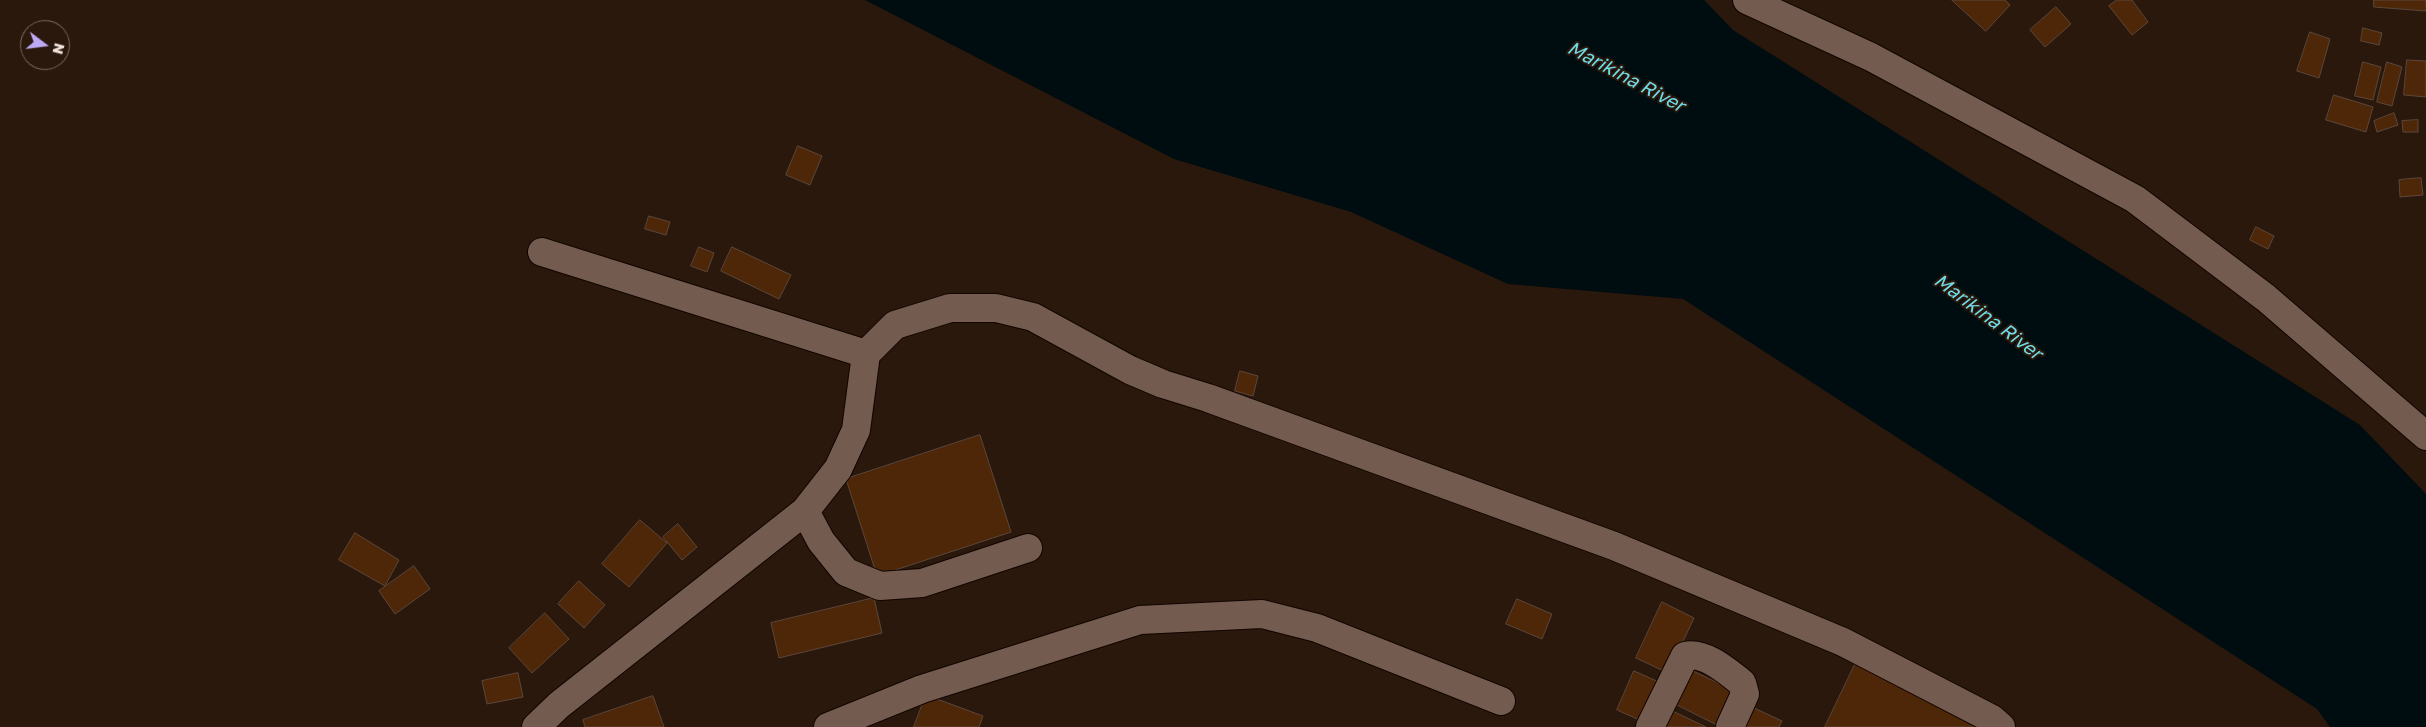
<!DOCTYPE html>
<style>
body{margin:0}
#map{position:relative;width:2426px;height:727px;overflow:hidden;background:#2a180c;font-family:"Golos Text",sans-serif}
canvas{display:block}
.north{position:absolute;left:20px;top:20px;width:50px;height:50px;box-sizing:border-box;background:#2a180c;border:1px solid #7a6a5f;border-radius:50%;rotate:105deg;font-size:14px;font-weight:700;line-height:20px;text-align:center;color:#f1e4dc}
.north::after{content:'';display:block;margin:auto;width:18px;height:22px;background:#bda9f5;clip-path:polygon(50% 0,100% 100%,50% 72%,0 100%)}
</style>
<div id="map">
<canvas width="2426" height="727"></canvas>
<div class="north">N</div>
</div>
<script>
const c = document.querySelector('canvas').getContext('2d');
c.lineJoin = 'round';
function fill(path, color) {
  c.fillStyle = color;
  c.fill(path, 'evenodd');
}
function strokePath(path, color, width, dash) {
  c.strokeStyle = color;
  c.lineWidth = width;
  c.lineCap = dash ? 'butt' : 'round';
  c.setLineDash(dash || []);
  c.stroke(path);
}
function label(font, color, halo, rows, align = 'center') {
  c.font = font + ' "Golos Text",sans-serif';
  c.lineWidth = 4;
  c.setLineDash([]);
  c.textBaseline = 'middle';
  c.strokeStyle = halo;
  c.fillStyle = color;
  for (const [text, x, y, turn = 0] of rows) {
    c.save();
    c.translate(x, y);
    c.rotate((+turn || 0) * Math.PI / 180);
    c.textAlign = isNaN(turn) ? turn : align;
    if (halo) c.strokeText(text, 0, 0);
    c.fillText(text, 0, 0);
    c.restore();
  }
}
fill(new Path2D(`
 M865,0H1704L1733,30L2360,425L2426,494V727H2330L2317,709L1683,299L1508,284L1351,212L1174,159Z`), '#000d10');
const building = new Path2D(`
 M1952,0H2005L2010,5L1986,31Z
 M2117,0H2132L2148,22L2132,35L2109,6Z
 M2374,0H2426V11L2374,7Z
 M2056,7L2071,24L2045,47L2030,30Z
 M2363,28L2382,33L2379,45L2361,41Z
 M2310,32L2330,39L2319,78L2297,71Z
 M2407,60L2426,61V97L2404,95Z
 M2363,62L2381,67L2373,100L2355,96Z
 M2387,62L2402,67L2392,106L2377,102Z
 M2334,95L2373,107L2366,132L2326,120Z
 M2394,113L2398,125L2377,132L2374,121Z
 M2418,120V132H2403L2402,121Z
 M798,146L822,156L810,185L786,175Z
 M2421,178L2423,195L2400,197L2399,180Z
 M649,216L670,222L666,235L645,229Z
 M2256,227L2274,236L2268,249L2250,240Z
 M699,247L714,253L707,272L691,266Z
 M732,247L791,275L779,299L721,271Z
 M1240,371L1258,376L1253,396L1235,391Z
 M980,435L1011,532L877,576L846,479Z
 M640,520L667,543L629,587L602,564Z
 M678,524L697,547L682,560L663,537Z
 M355,533L399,560L385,586L339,560Z
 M414,566L430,589L395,614L379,591Z
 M579,581L605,605L584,628L558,604Z
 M874,598L882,633L779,658L771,623Z
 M1517,599L1552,614L1542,639L1506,624Z
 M1662,602L1694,618L1668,673L1636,658Z
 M545,613L569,639L532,673L509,648Z
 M1859,656L1986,727H1825Z
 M1687,668L1737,692L1721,727L1671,702Z
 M1634,671L1659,682L1642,721L1617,710Z
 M518,673L523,697L487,704L482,681Z
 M926,695L983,716L979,727H914Z
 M653,696L664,727H585L583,720Z
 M1664,707L1706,727H1659Z
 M1752,707L1782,721L1779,727H1742Z`);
fill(building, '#4e2709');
strokePath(building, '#5c473a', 1);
const minor = new Path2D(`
 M1747,0L1871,57L2135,199L2266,298L2426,436
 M542,252L866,354
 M805,511L821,541L846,572L880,586L922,583L1028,548
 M536,727L559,705L805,511L838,469L856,430L866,354L895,325L950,308H996L1033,317L1130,370L1163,384L1208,398L1614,546L1843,642L1992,719L2001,727
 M828,727L922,689L1140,620L1262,614L1317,628L1501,701
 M1650,727L1685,656C1704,651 1727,671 1742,683L1745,694L1730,727`);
strokePath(minor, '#120400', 30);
strokePath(minor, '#735c4f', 28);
label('italic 19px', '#6fdce9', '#2a180c', [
 ["Marikina River",1626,77,28],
 ["Marikina River",1988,317,37]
]);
</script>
